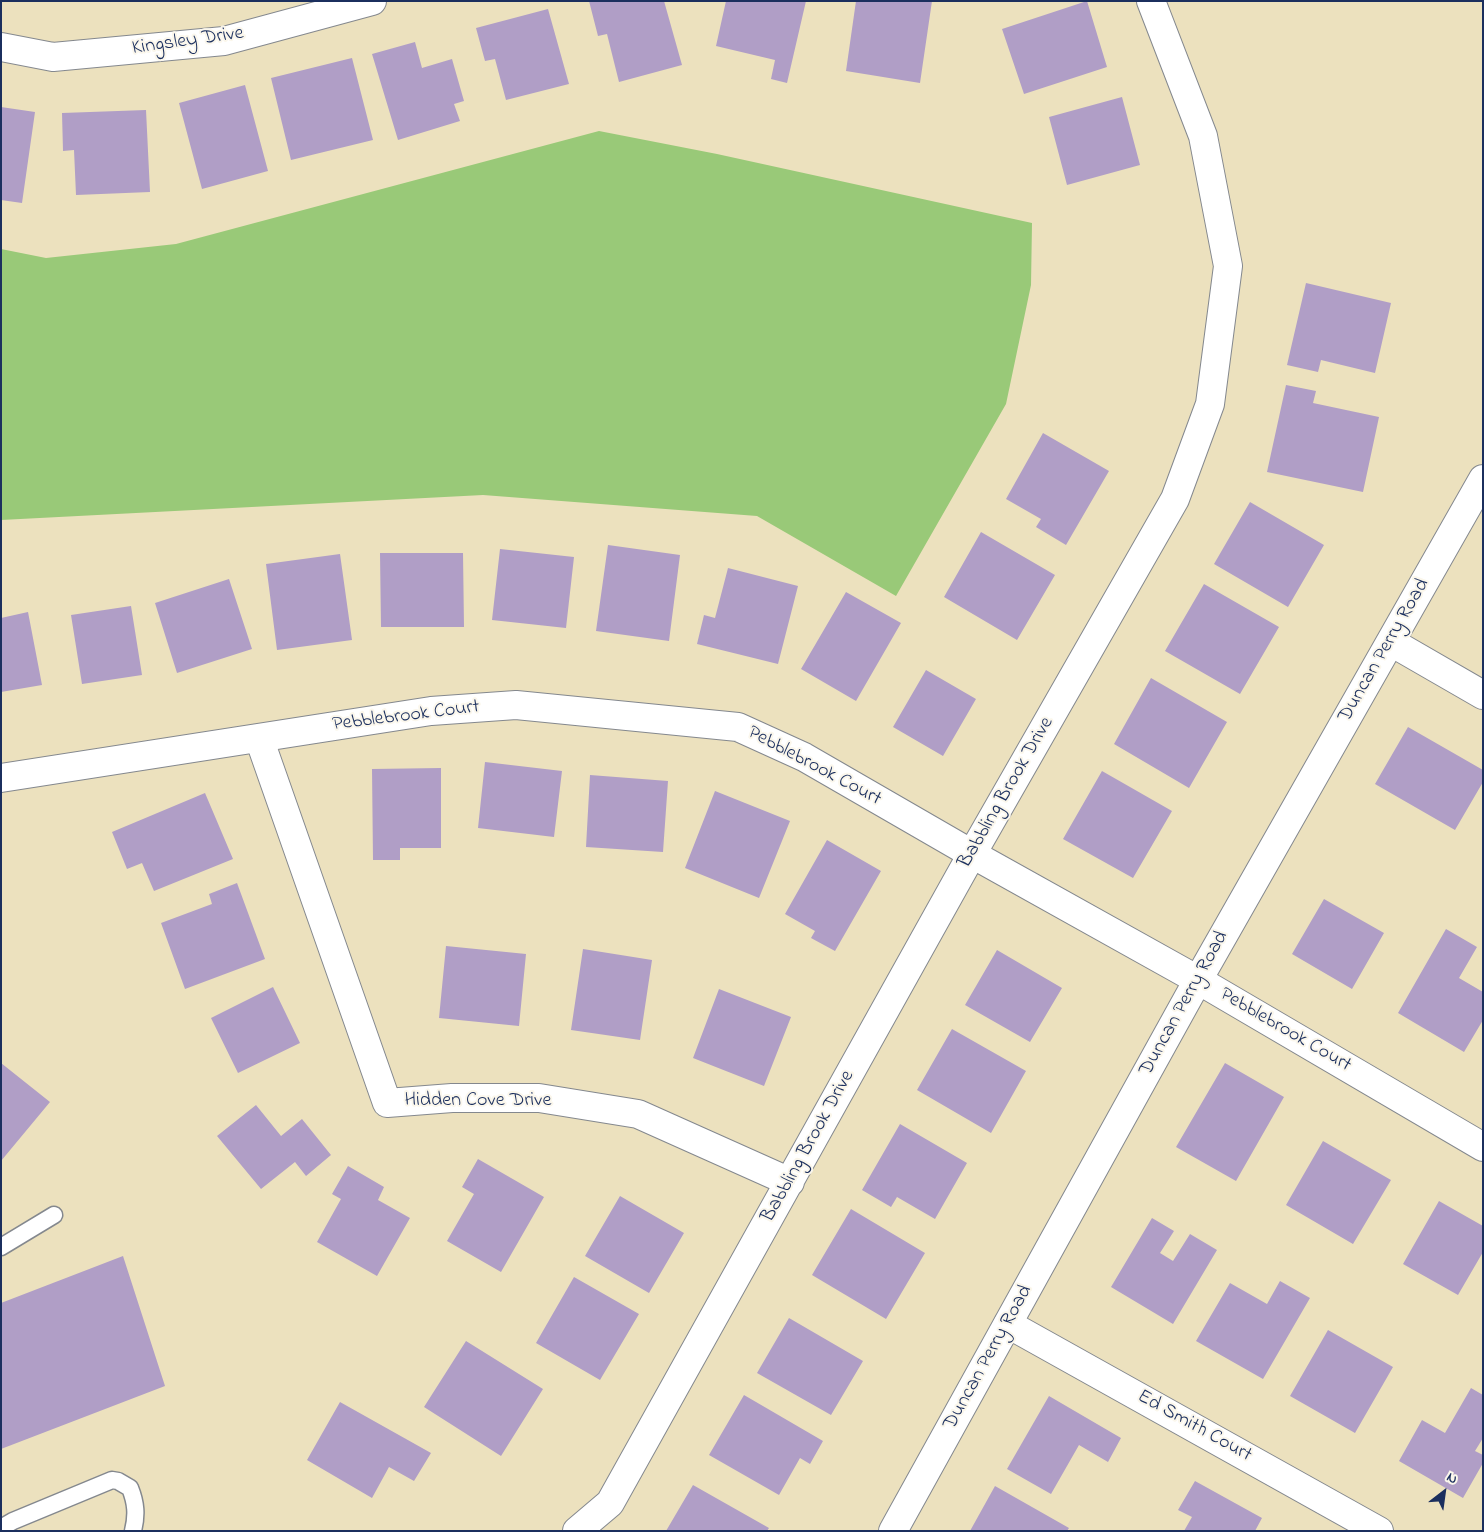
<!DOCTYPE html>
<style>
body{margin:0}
#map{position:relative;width:1484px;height:1532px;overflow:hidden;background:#ece1be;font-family:"Indie Flower",sans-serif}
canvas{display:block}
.frame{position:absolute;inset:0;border:2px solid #1b2f5e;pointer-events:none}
.north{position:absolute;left:1419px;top:1467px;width:50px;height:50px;-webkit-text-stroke:4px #fbf7ec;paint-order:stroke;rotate:30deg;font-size:14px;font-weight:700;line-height:20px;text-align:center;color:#1b2f5e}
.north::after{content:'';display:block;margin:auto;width:18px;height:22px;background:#1b2f5e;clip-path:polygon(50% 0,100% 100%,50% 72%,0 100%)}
</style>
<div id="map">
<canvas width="1484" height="1532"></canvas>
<div class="frame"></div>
<div class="north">N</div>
</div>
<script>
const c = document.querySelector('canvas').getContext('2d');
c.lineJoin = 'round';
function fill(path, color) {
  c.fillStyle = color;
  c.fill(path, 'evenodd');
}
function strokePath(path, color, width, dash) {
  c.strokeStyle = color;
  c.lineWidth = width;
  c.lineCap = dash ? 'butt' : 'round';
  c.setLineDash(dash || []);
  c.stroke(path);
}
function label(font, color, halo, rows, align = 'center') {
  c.font = font + ' "Indie Flower",sans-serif';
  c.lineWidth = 4;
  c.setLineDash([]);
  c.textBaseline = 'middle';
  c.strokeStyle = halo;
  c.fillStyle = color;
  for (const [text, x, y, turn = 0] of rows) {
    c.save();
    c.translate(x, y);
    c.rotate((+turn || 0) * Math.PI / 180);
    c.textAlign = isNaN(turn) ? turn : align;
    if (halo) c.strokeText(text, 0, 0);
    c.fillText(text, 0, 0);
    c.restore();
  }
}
fill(new Path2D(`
 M599,131L717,154L1032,223L1031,285L1006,404L896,596L757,516L483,495L1,520V249L46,258L176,244Z`), '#99c978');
fill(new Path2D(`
 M589,1H664L682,65L619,82L607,34L598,36Z
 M726,1H806L787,83L771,79L775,60L716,46Z
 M856,1H932L920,83L846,71Z
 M1087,1L1107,67L1024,94L1002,29Z
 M548,9L569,84L506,100L495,59L485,61L476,28Z
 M415,42L422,68L452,59L464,101L454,104L460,121L398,140L372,54Z
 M352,58L373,140L291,160L271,78Z
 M245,85L268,171L202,189L179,103Z
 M1122,97L1140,165L1067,185L1049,117Z
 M1,107L35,112L22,203L1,200Z
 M146,110L150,192L76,195L74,150L63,151L62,113Z
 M1306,283L1391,303L1375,373L1321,360L1318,372L1287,365Z
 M1286,385L1316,391L1313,403L1379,417L1363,492L1267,472Z
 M1043,433L1109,471L1066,545L1036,527L1041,519L1006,499Z
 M1250,502L1324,545L1288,607L1214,564Z
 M981,532L1055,575L1017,640L944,597Z
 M608,545L680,555L669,641L596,631Z
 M500,549L574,557L566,628L492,620Z
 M380,553H463L464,627H381Z
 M340,554L352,640L277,650L266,564Z
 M728,568L798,586L778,664L697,644L704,615L715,618Z
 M229,579L252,649L177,673L155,603Z
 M1204,584L1279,627L1240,694L1165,651Z
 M846,592L901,623L856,701L801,669Z
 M131,606L142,675L82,684L71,615Z
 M28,612L42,685L1,692V618Z
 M926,670L976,699L943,756L893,727Z
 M1151,678L1227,722L1189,788L1114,744Z
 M1408,727L1483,770V782L1455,830L1375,784Z
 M485,762L562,771L554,837L478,828Z
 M441,768V848H400V860H373L372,769Z
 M1102,771L1172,811L1133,878L1063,839Z
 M590,775L668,781L663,852L586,847Z
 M715,791L790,821L759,898L685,868Z
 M205,793L233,859L154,891L142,863L127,869L112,832Z
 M827,840L881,871L835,951L811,938L815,931L785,914Z
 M237,883L265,959L185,989L161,923L212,904L209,894Z
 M1324,899L1384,933L1352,989L1292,954Z
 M1446,929L1477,947L1459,978L1483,992V1020L1464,1052L1398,1013Z
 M446,946L526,954L519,1026L439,1018Z
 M583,949L652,960L640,1040L571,1030Z
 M997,950L1062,988L1030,1042L965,1005Z
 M273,987L300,1043L238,1073L211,1018Z
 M719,989L791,1017L764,1086L693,1058Z
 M952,1029L1026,1071L991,1133L917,1090Z
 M1,1063L50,1102L1,1161Z
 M1225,1063L1284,1097L1236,1181L1176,1147Z
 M256,1105L281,1136L302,1119L331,1155L306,1176L295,1162L261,1189L217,1136Z
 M900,1124L967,1163L935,1219L897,1197L891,1207L862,1190Z
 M1323,1141L1391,1180L1353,1244L1286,1205Z
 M478,1159L544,1197L501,1272L447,1241L474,1194L462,1187Z
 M348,1166L384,1187L378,1200L410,1218L377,1276L317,1242L341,1199L332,1194Z
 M620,1196L684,1233L649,1293L585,1256Z
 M1439,1201L1483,1226V1252L1458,1295L1403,1264Z
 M851,1209L925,1253L886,1319L812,1275Z
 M1152,1218L1174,1231L1160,1253L1173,1261L1190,1234L1217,1250L1173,1324L1111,1287Z
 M123,1256L165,1386L1,1449V1303Z
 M574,1277L639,1314L600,1380L536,1343Z
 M1280,1281L1310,1298L1263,1379L1196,1341L1230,1283L1267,1304Z
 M789,1318L863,1361L831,1415L757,1373Z
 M1328,1330L1393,1367L1355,1433L1290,1396Z
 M466,1341L543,1389L501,1456L424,1407Z
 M1471,1388L1483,1395V1438L1475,1451L1483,1455V1463L1463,1498L1399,1461L1422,1420L1445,1433Z
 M744,1395L823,1441L810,1464L800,1458L779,1495L709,1455Z
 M1049,1396L1121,1438L1108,1462L1079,1445L1051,1494L1007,1469Z
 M340,1402L431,1453L414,1481L389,1467L372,1498L307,1460Z
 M1195,1481L1262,1518L1255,1531H1184L1192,1517L1178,1510Z
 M693,1485L769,1528L767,1531H666Z
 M995,1486L1069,1528L1067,1531H970Z`), '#b09ec6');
const service = new Path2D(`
 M1,1247L54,1215
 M1,1528L13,1521L112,1480L118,1481L130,1488C136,1503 137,1515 133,1531`);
const minor = new Path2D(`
 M1,47L53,57L224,41L372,1
 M1391,642L1483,695
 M259,738L387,1103L452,1098H539L638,1114L790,1182
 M1,778L431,711L516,705L738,727L804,757L972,854L1198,980L1483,1147
 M1008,1324L1379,1531
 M577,1531L610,1503L972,854L1175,499L1210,404L1228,266L1203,136L1151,1`);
const tertiary = new Path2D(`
 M893,1531L1198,980L1483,479`);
strokePath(service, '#84888e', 19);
strokePath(minor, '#84888e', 30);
strokePath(tertiary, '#84888e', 30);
strokePath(service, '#fff', 16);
strokePath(minor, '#fff', 28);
strokePath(tertiary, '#fff', 28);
label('20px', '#1b2f5e', '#fbf7ec', [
 ["Kingsley Drive",188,42,-8],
 ["Duncan Perry Road",1385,651,-60],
 ["Pebblebrook Court",406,717,-7],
 ["Pebblebrook Court",814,767,28],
 ["Babbling Brook Drive",1007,793,-60],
 ["Duncan Perry Road",1185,1004,-61],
 ["Pebblebrook Court",1285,1031,30],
 ["Hidden Cove Drive",478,1102],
 ["Babbling Brook Drive",809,1147,-61],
 ["Duncan Perry Road",989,1358,-61],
 ["Ed Smith Court",1194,1427,29]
]);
</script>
